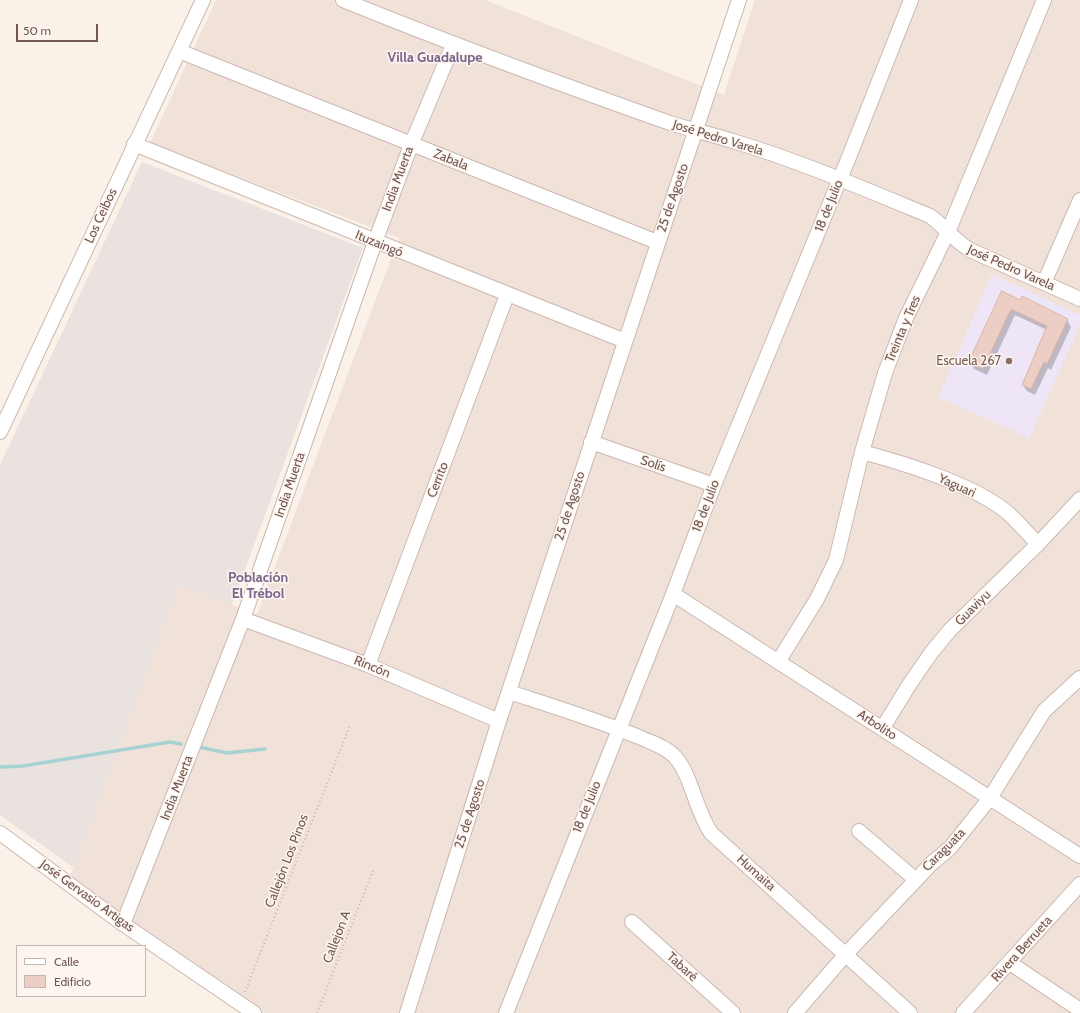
<!DOCTYPE html>
<meta charset="utf-8">
<style>
body{margin:0}
#map{position:relative;width:1080px;height:1013px;overflow:hidden;background:#faf1e9;font-family:Cabin,sans-serif}
canvas{display:block}
.legend{position:absolute;left:16px;top:945px;width:130px;height:52px;box-sizing:border-box;background:#fdf6f0;border:1px solid #c5b6b0;margin:0;padding:5px 7px;list-style:none;font-size:12px;color:#725750}
.legend li{display:flex;align-items:center;gap:8px;height:20px}
.legend b{width:20px;border:1px solid #c5b6b0}
.scale{position:absolute;left:16px;top:24px;width:82px;height:18px;box-sizing:border-box;border:2px solid #725750;border-top:0;padding-left:5px;font-size:12px;line-height:14px;white-space:nowrap;color:#725750;-webkit-text-stroke:3px #fdf6f0;paint-order:stroke}
</style>
<div id="map">
<canvas width="1080" height="1013"></canvas>
<ul class="legend">
<li><b style="height:5px;background:#fff"></b>Calle</li>
<li><b style="height:11px;background:#edcec4"></b>Edificio</li>
</ul>
<div class="scale">50 m</div>
</div>
<script>
const c = document.querySelector('canvas').getContext('2d');
c.lineJoin = 'round';
function fill(path, color) {
  c.fillStyle = color;
  c.fill(path, 'evenodd');
}
function strokePath(path, color, width, dash) {
  c.strokeStyle = color;
  c.lineWidth = width;
  c.lineCap = dash ? 'butt' : 'round';
  c.setLineDash(dash || []);
  c.stroke(path);
}
function label(font, color, halo, rows, align = 'center') {
  c.font = font + ' Cabin,sans-serif';
  c.lineWidth = 3;
  c.setLineDash([]);
  c.textBaseline = 'middle';
  c.strokeStyle = halo;
  c.fillStyle = color;
  for (const [text, x, y, turn = 0] of rows) {
    c.save();
    c.translate(x, y);
    c.rotate((+turn || 0) * Math.PI / 180);
    c.textAlign = isNaN(turn) ? turn : align;
    if (halo) c.strokeText(text, 0, 0);
    c.fillText(text, 0, 0);
    c.restore();
  }
}
fill(new Path2D(`
 M216,0H485L724,95L755,0H1080V1013H240L64,888L74,868L179,585L257,614L399,238L150,143Z`), '#f1e2d9');
fill(new Path2D(`
 M142,162L363,248L232,605L179,585L74,868L0,815V465Z`), '#eae2df');
fill(new Path2D(`
 M992,274L1080,315V325L1029,438L938,397Z`), '#eee6f7');
fill(new Path2D(`
 M1002,292L1067,320L1071,327L1051,370L1048,368L1035,395L1027,391L1023,385L1047,330L1015,315L987,375L974,369L970,362Z`), '#0003');
strokePath(new Path2D(`
 M199,747L227,753L265,749
 M0,767L23,766L170,742L181,744`), '#a7d2d2', 3.5);
const building = new Path2D(`
 M1002,291L1020,300L1022,296L1068,319L1047,364L1044,362L1031,389L1022,385L1047,326L1011,309L983,369L969,362Z`);
fill(building, '#edcec4');
strokePath(building, '#ddb3a6', 1);
const minor = new Path2D(`
 M343,0C451,44 560,84 670,123C692,130 714,135 736,142C802,162 867,190 930,216C945,227 955,241 970,250L1080,299
 M179,51L657,242
 M134,144L625,341
 M1044,283L1080,200
 M0,432L203,0
 M591,442L714,485
 M862,452C904,463 975,485 1008,513C1019,523 1028,534 1038,544
 M673,594L1080,856
 M243,619L368,665L499,721
 M778,662L817,599L836,560L862,452L885,373L906,318L948,232L1044,0
 M368,665L507,295
 M509,692C552,706 597,720 639,737C652,743 667,747 676,758C691,775 696,811 711,833L910,1013
 M882,729L909,685L931,653L950,630L1038,544L1080,499
 M859,831L916,880
 M0,833L123,924L254,1013
 M632,922L733,1013
 M123,924L243,619L375,242L411,145L453,45
 M1010,963L1080,1010
 M407,1013L499,721L739,0
 M506,1013L673,594L714,485L849,157L911,0
 M795,1013L846,954L932,863L950,848L990,798L1044,711L1080,678
 M963,1013L1080,884`);
strokePath(minor, '#cbb8b0', 16);
strokePath(new Path2D(`
 M245,992L350,725
 M317,1013L374,868`), '#d2b1a7', 2, [1, 3]);
strokePath(minor, '#fff', 14);
for (const [x, y, r, color] of [
 [1009,361,4,"#8d6e63"]
]) {
  const dot = new Path2D();
  dot.arc(x, y, r, 0, 2 * Math.PI);
  c.fillStyle = color;
  c.fill(dot);
  strokePath(dot, '#fdf6f0', 1.5);
}
label('13px', '#725750', '#fdf6f0', [
 ["José Pedro Varela",718,138,17],
 ["Zabala",451,160,22],
 ["India Muerta",398,179,-70],
 ["25 de Agosto",673,198,-71],
 ["18 de Julio",829,206,-68],
 ["Los Ceibos",101,216,-65],
 ["Ituzaingó",379,244,22],
 ["José Pedro Varela",1011,268,24],
 ["Treinta y Tres",903,329,-67],
 ["Solís",653,464,19],
 ["Cerrito",438,480,-69],
 ["India Muerta",290,485,-71],
 ["Yaguari",957,486,24],
 ["25 de Agosto",570,506,-72],
 ["18 de Julio",706,506,-69],
 ["Guaviyu",973,608,-45],
 ["Rincón",372,667,22],
 ["Arbolito",877,725,33],
 ["India Muerta",177,788,-69],
 ["18 de Julio",587,807,-68],
 ["25 de Agosto",470,814,-72],
 ["Caraguata",944,850,-45],
 ["Callejón Los Pinos",287,861,-69],
 ["Humaita",756,873,42],
 ["José Gervasio Artigas",87,896,36],
 ["Callejon A",337,937,-69],
 ["Rivera Berrueta",1022,949,-48],
 ["Tabaré",682,967,42]
]);
label('13px', '#785e54', '#fdf6f0', [
 ["Escuela 267",1001,361]
], 'right');
label('bold 14px', '#7b678d', '#fdf6f0', [
 ["Villa Guadalupe",435,58],
 ["Población",258,578],
 ["El Trébol",258,594]
]);
</script>
